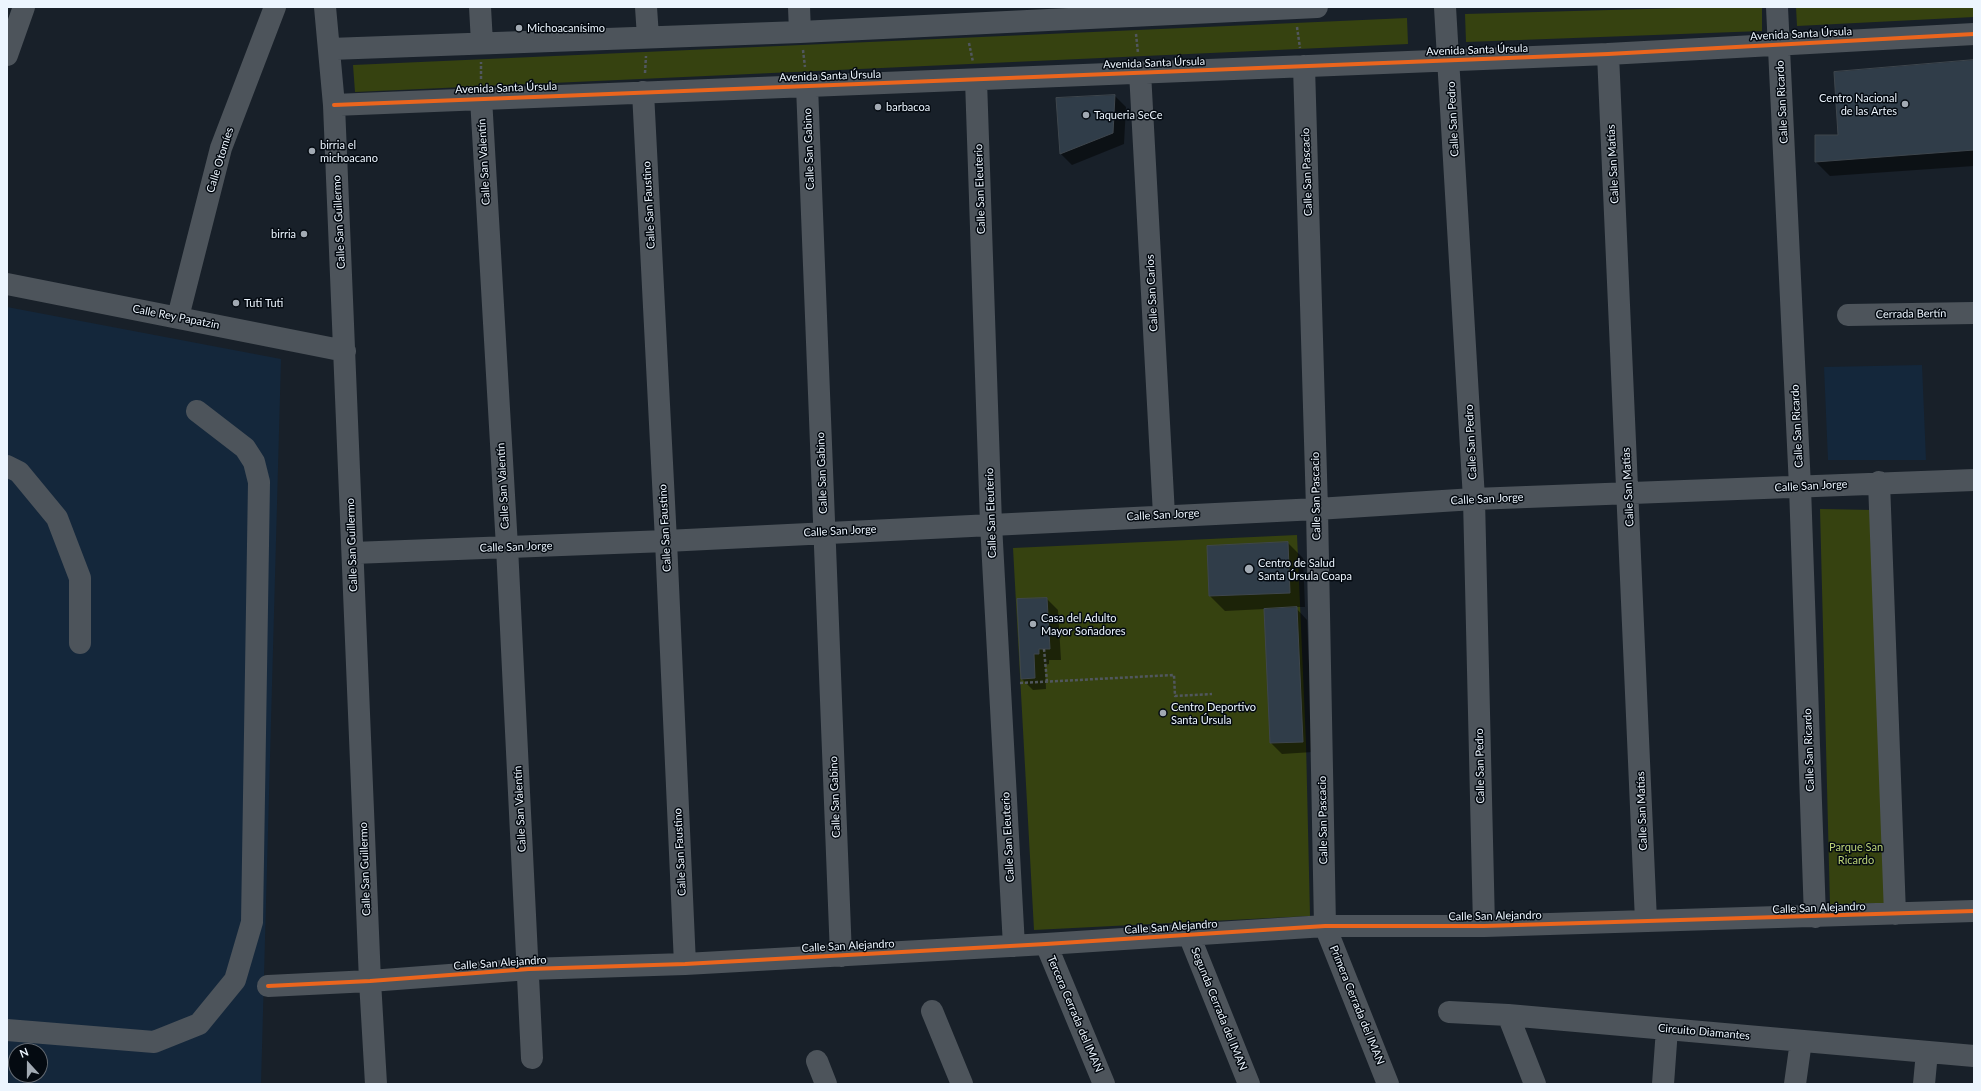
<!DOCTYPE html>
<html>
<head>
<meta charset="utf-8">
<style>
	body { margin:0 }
	#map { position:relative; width:1981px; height:1091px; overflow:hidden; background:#182029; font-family:Lato,sans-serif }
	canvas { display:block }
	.frame { position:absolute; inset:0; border:8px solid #ecf5fe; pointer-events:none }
	.north { position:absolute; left:8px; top:1043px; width:40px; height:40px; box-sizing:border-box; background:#040a11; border:1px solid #616870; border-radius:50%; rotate:339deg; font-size:11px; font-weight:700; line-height:16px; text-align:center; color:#ecf5fe }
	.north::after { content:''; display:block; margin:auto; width:14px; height:18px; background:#a2aab3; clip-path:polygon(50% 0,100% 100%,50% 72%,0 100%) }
</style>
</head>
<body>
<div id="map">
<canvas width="1981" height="1091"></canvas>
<div class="frame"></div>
<div class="north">N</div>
</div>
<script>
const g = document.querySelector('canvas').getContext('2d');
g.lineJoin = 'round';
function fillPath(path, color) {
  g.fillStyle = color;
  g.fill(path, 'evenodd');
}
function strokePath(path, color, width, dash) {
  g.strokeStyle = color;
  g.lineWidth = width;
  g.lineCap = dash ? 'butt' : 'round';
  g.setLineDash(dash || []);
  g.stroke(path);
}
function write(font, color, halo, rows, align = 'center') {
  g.font = font + ' Lato,sans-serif';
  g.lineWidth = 3;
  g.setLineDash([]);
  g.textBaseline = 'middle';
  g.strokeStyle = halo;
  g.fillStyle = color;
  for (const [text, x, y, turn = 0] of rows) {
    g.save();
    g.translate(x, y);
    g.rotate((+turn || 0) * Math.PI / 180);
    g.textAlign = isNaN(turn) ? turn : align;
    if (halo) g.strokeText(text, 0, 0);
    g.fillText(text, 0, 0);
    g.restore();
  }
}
fillPath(new Path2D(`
	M7 307 281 359 261 1084H7ZM16 1051H40V1075H16Z
	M1922 365 1926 460H1828L1824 367Z`), '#14273b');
fillPath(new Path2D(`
	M1718 7H1762V31L1466 42 1465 14Z
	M1796 7H1974V17L1797 26Z
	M1407 18 1408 44 355 92 353 65Z
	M1820 509 1874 510 1885 903 1830 905Z
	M1297 535 1306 743 1310 916 1034 930 1013 548Z`), '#364210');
fillPath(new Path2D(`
	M1974 61V166L1830 176 1816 162 1839 137Z
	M1115 96 1126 107 1124 144 1072 165 1061 154Z
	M1288 543 1303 558 1305 607H1295L1307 620 1313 752 1282 754 1271 743 1265 609 1225 611 1210 596Z
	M1047 599 1058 610 1061 660H1049V664L1045 665 1046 689 1033 690 1022 679 1018 600Z`), '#0007');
const building = new Path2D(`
	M1974 60V150L1815 162V135H1838L1834 72Z
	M1115 95 1113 133 1060 154 1056 98Z
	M1288 542 1290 593 1209 596 1207 546Z
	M1047 598 1050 649H1039V654H1034L1035 678 1021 679 1017 599Z
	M1297 607 1303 742 1270 743 1264 609Z`);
fillPath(building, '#303d49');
strokePath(building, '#3e464d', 1);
strokePath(new Path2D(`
	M1297 27 1300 48
	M1136 34 1138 53
	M969 43 973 62
	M803 50 805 67
	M645 73 646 56
	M481 79V62
	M1044 649 1047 682
	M1020 683 1174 675 1175 696 1212 694`), '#51575e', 2.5, [3, 2]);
strokePath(new Path2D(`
	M325 7 334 105 370 981 376 1084
	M480 7 482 43
	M646 7 648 37
	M799 7 800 32
	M1445 7 1474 499 1484 926
	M1777 7 1800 487 1815 917
	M330 49 800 32 1317 7
	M1608 54 1646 921
	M7 55 24 7
	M1304 66 1317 509 1325 926 1388 1084
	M1140 72 1164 515
	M976 80 991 524 1014 946
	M807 86 841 956
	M643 92 666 541 685 964
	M481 98 507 547 532 1058
	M334 105 1608 54 1974 34
	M7 284 345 351
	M1848 315 1974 313
	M178 317 221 148 275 7
	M7 466 19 472 57 518 80 578V643
	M1879 482 1895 914
	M353 553 666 541 1317 509 1474 499 1974 480
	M1189 935 1249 1084
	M1046 944 1104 1084
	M268 986 370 981 529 969 685 964 1046 944 1325 926H1484L1974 911
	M932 1011 962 1084
	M1449 1012 1508 1015 1974 1056
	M1508 1015 1535 1084
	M7 1030 154 1042 199 1024 235 980 252 922 259 482 254 462 245 448 197 411
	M817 1061 826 1084
	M1663 1084 1667 1029
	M1795 1084 1801 1041
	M1924 1084 1927 1052`), '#4d545b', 22);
strokePath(new Path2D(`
	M334 105 1608 54 1974 34
	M268 986 370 981 529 969 685 964 1046 944 1325 926H1484L1974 911`), '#eb651d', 4);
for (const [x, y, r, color] of [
	[519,28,4,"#a2aab3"],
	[1905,104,4,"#a2aab3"],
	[878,107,4,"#a2aab3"],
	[1086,115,4,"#a2aab3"],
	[312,151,4,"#a2aab3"],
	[304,234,4,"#a2aab3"],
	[236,303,4,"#a2aab3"],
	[1249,569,5,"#a2aab3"],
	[1033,624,4,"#a2aab3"],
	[1163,713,4,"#a2aab3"]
]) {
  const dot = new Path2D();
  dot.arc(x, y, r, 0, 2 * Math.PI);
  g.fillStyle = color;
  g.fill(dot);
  strokePath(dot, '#040a11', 1.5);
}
write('11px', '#ecf5fe', '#040a11', [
	["Michoacanísimo",527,28],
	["Centro Nacional",1897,98,"right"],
	["de las Artes",1897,111,"right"],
	["barbacoa",886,107],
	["Taqueria SeCe",1094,115],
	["birria el",320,145],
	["michoacano",320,158],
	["birria",296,234,"right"],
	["Tuti Tuti",244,303],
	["Centro de Salud",1258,563],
	["Santa Úrsula Coapa",1258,576],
	["Casa del Adulto",1041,618],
	["Mayor Soñadores",1041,631],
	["Centro Deportivo",1171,707],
	["Santa Úrsula",1171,720]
], 'left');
write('11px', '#ecf5fe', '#040a11', [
	["Avenida Santa Úrsula",1801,34,-3],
	["Avenida Santa Úrsula",1477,50,-2],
	["Avenida Santa Úrsula",1154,63,-2],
	["Avenida Santa Úrsula",830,76,-2],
	["Avenida Santa Úrsula",506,88,-2],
	["Calle San Ricardo",1782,102,-93],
	["Calle San Pedro",1453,119,-93],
	["Calle San Gabino",809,149,-92],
	["Calle Otomíes",220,160,-73],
	["Calle San Valentín",484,162,-93],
	["Calle San Matías",1613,164,-93],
	["Calle San Pascacio",1307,172,-92],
	["Calle San Eleuterio",980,189,-92],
	["Calle San Faustino",649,205,-93],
	["Calle San Guillermo",339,222,-93],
	["Calle San Carlos",1152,293,-93],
	["Cerrada Bertín",1911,314,-1],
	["Calle Rey Papatzin",176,317,11],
	["Calle San Ricardo",1797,426,-93],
	["Calle San Pedro",1471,442,-93],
	["Calle San Gabino",822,473,-92],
	["Calle San Valentín",503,486,-93],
	["Calle San Jorge",1811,486,-3],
	["Calle San Matías",1628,487,-93],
	["Calle San Pascacio",1316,496,-91],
	["Calle San Jorge",1487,499,-3],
	["Calle San Eleuterio",991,513,-92],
	["Calle San Jorge",1163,515,-3],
	["Calle San Faustino",665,528,-93],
	["Calle San Jorge",840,531,-3],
	["Calle San Guillermo",352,545,-92],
	["Calle San Jorge",516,547,-2],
	["Calle San Ricardo",1809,750,-92],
	["Calle San Pedro",1480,766,-91],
	["Calle San Gabino",835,797,-92],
	["Calle San Valentín",520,809,-93],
	["Calle San Matías",1642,811,-92],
	["Calle San Pascacio",1323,820,-91],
	["Calle San Eleuterio",1008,837,-93],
	["Calle San Faustino",680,852,-93],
	["Calle San Guillermo",365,869,-92],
	["Calle San Alejandro",1819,908,-2],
	["Calle San Alejandro",1495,916,-1],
	["Calle San Alejandro",1171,927,-4],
	["Calle San Alejandro",848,946,-3],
	["Calle San Alejandro",500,963,-4],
	["Primera Cerrada del IMAN",1357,1005,68],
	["Segunda Cerrada del IMAN",1219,1009,68],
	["Tercera Cerrada del IMAN",1075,1014,67],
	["Circuito Diamantes",1704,1032,5]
]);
write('11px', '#bcd377', '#040a11', [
	["Parque San",1856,847],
	["Ricardo",1856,860]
]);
</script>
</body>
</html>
